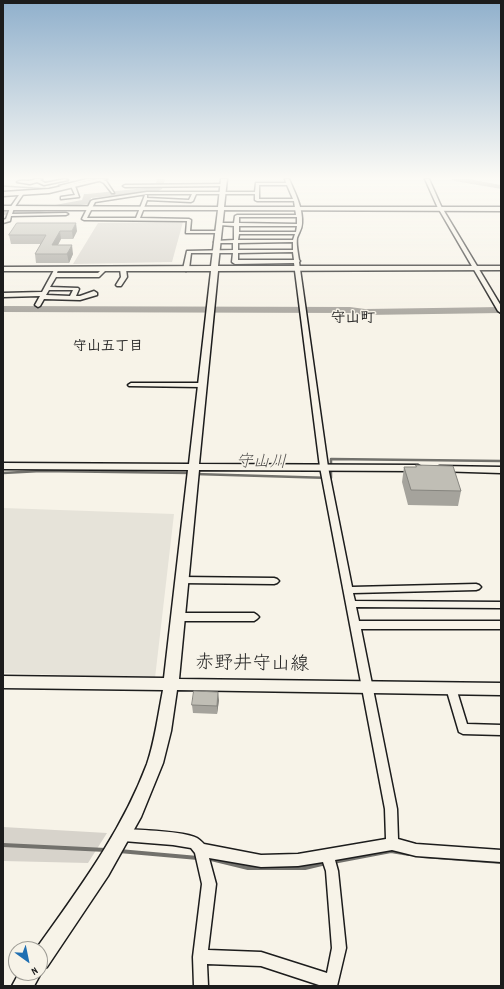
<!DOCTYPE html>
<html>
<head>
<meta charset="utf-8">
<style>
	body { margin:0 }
	#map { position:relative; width:504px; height:989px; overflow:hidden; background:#f7f3e8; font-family:Dekko,sans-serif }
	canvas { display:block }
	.frame { position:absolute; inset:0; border:4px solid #1c1c1c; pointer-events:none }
	.north { position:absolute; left:8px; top:941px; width:40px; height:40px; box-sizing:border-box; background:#f7f3e8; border:1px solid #9f9d96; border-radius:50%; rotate:147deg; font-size:11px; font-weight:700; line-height:16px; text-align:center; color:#1c1c1c }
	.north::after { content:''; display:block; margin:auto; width:14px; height:18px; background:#1f6fb2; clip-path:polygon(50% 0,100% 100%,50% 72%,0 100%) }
</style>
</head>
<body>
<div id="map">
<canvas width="504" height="989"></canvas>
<div class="frame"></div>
<div class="north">N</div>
</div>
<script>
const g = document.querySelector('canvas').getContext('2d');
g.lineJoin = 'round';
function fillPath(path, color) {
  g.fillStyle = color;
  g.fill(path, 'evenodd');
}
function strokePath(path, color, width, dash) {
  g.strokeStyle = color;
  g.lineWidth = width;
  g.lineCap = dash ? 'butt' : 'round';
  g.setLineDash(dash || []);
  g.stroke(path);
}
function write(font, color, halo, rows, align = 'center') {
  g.font = font + ' Dekko,"Klee One",sans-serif';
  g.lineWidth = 3;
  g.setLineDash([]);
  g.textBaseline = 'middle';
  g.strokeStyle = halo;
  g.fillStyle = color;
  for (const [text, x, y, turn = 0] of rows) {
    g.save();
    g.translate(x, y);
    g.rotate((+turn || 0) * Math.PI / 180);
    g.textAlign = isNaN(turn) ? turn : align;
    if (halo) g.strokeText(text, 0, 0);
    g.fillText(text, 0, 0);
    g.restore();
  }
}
fillPath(new Path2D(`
	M3 508 174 514 155 678 3 673Z`), '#e6e3d9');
fillPath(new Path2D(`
	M183 222 172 262 73 264 98 223Z
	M3 827 107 833 88 863 3 861Z`), '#d7d3cb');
strokePath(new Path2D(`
	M3 186 50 189`), '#72716c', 1.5);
strokePath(new Path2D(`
	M3 473 41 471 190 473
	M195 474 331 478V459L501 461`), '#72716c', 2.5);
strokePath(new Path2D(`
	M3 845 106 850
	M119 851 198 858
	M422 856 501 862
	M207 858 248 868H305L326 863
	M333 862 391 851 409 854`), '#72716c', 4);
fillPath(new Path2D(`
	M157 179H165L162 189 158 191 91 198 89 204 81 205 28 214 3 215V211L28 210 82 200 84 194H87L155 187Z
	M451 179H468L501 185V189L455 181Z
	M3 306 350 307 365 309 501 307V313L365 315 350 313 3 312Z`), '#aca9a2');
const street = new Path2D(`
	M35 179H42L40 180 45 183 65 179 68 180 44 185 37 182 30 184 17 182C23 179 29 183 35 179Z
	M87 179H94L61 187 59 186Z
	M100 179 106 181 114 193H112L104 183 100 181Z
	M285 179H289C295 193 303 208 302 223 302 229 299 232 297 238 296 244 298 253 299 260L300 261 299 262 328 467 352 587 476 584 479 585 481 587 479 589 476 590 353 593 355 601 501 602V608L356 607 359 621H501V629H361L397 809 398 839 416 844 501 850V862L416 856 392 850 335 860 338 871 346 948 337 986H322L261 966 207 964 208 986H194L193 957 202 884 195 853 191 848 173 845 123 841 119 839 117 835 119 831 123 829C140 830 184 831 197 838 200 840 202 842 204 844L261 855 298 854 386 839 385 809 320 467 294 263 235 264 232 262 233 253H191L189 269 186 271 183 269 187 251 233 250V243H216L214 242 216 241 234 240V226L219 225H217V223H234L235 216 237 215H296L294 201H257L255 200V194H196L193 201 191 202 147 200 140 218 189 219 191 220 190 231H220V232L218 233H186L187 221 84 220 82 219 91 201 93 200 147 192H255L256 183H286ZM259 185H287L293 199H259ZM147 194H192L189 200 147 198V195H145L136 218H87L95 202ZM239 217H297V224L239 223ZM239 226H297L296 232H239ZM239 234H295L293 240H238ZM293 242V250H238V243ZM293 252 294 260H238V253ZM209 858 261 867 298 866 323 862 326 871 332 948 327 973 261 952 208 950 216 884Z
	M425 179H429L441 206 501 306V313L498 311 437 206Z
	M224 184 223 186 125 187 123 186 125 185Z
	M73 185 75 186 79 197 61 199V197L75 195 71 186Z
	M21 192 24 193 14 208 12 214 66 213 68 214 66 215 11 216 10 221 3 223V220L6 219 10 208Z
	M104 267 107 269 99 277H56L50 287 78 288 79 289 76 296H80L94 291 97 293V295L80 300 44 299 40 306 38 307 35 305 40 296 3 297V293L42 292 54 270H58L57 273H98ZM49 290H73L70 296 46 295Z
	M123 267 126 269 127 277 121 286H117L116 285 121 277 120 269Z
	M131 383H201L204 385 201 387 129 386 128 385Z
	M181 577 274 578 277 579 279 581 277 583 274 584 181 583 178 582 176 580 178 578Z
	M177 613H254L257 615 259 617 257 619 254 621H177L174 619 172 617 174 615Z
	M451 684 455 685 456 688 467 724 501 725V735L463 734 459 732 446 688 447 685Z`);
const secondary = new Path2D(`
	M96 179H107L49 193 3 196V192L49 189Z
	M221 179H227L224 207H501V211L224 210 218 266H501V270L218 271 199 464 418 465 423 468 418 471 199 470 179 679 501 683V695L177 690 171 731 163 763 141 817 108 876 47 967 40 970V949H36C78 890 121 833 147 764 155 741 158 715 163 690L3 688V676L164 678 188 470 3 469V463L189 464 211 271H3V267L211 266 218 210H3V206L218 207Z
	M440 466 501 467V473L436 471 435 469 436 467Z
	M40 971 41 973 34 986H12L19 973H40Z`);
strokePath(street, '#1c1c1c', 3);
strokePath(secondary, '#1c1c1c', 3);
fillPath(street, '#f7f3e8');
fillPath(secondary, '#f7f3e8');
fillPath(new Path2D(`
	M17 223 77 231 73 239H61L58 245 73 254 69 263H36L35 254 41 244H11L9 235Z
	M416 465 461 491 458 506 408 505 402 482 404 467H416Z
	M219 700 217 714 193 713 192 705Z`), '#a5a39c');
fillPath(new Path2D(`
	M76 223 77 231 73 239 72 231Z
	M60 231 61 239 53 254 52 245Z
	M72 245 73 254 69 263 67 254Z
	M218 692 219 700 217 714V706Z`), '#86857f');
const building = new Path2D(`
	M17 223H76L72 231H60L52 245H72L67 254H35L46 235H9Z
	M416 465 453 466 461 491 411 490 404 467H416Z
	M194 691 218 692 217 706 192 705Z`);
fillPath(building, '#c0beb5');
strokePath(building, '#86857f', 1);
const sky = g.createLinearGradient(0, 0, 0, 317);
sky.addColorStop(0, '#90b0cc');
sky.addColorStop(0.56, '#fbfaf5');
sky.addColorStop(1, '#fbfaf500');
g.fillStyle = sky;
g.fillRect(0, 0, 504, 317);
write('bold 14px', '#1c1c1c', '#f7f3e8', [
	["守山五丁目",108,348]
]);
write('bold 15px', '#1c1c1c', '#f7f3e8', [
	["守山町",353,320]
]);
write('italic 17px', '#565452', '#f7f3e8', [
	["守山川",261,464,1]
]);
write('19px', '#1c1c1c', '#f7f3e8', [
	["赤野井守山線",252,666,1]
]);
</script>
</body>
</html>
